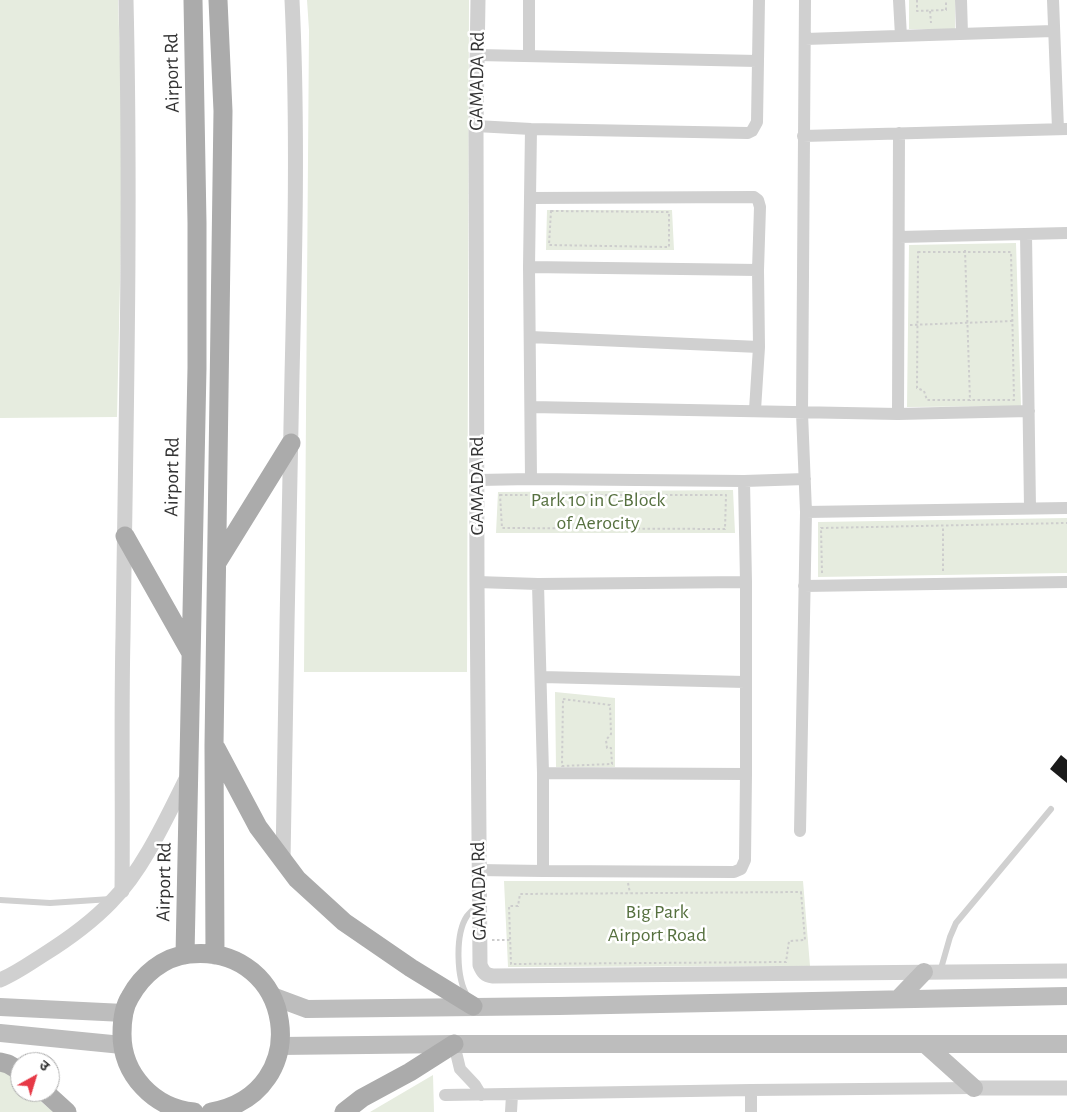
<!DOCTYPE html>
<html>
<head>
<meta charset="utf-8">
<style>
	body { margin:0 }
	#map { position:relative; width:1067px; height:1112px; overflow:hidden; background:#fff; font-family:"Alegreya Sans","Noto Sans Devanagari",sans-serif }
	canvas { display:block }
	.north { position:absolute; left:10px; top:1052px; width:50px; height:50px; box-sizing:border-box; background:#fff; border:1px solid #adadad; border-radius:50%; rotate:39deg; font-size:14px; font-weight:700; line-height:20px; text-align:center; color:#333 }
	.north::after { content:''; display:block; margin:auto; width:18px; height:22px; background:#e63946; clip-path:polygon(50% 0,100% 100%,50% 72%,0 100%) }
</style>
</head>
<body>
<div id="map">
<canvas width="1067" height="1112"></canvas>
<div class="north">उ</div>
</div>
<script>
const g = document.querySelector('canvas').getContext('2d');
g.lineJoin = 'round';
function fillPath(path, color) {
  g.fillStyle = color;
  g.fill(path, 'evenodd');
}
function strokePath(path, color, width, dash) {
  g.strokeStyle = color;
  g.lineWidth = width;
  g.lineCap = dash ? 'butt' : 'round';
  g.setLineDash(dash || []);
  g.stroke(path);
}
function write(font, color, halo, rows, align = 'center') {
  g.font = font + ' "Alegreya Sans",sans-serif';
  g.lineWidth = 5;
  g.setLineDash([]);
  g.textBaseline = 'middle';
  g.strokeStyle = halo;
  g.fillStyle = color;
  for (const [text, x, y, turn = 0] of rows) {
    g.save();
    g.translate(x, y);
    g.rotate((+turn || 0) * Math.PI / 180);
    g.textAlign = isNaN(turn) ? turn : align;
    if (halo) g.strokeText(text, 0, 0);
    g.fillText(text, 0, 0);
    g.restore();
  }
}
fillPath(new Path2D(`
	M0 0H118L123 146 117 417 0 418Z
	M307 0H469L467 672H304L309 30Z
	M909 0H955V29H909Z
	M547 210H672L674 250H546Z
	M1016 243 1021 406 907 407 909 245Z
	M733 490 735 533H496L498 492Z
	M1067 518V573L818 577V522Z
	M555 692 615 698V767H556Z
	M504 881H803L810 966 508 967Z
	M0 1071H7L20 1083V1092H30L53 1112H0Z
	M433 1075 434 1112H370Z`), '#e6ecdf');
fillPath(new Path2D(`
	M1061 755 1067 760V783L1050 769Z`), '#1a1a1a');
strokePath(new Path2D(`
	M917 0V11L946 10V0
	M930 11 931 23
	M551 211 669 212V247L549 245Z
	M965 250 970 401
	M918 252H1011L1014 400H927L924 391 917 388Z
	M910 325 1013 321
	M500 495H726L725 529 502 528Z
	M943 571V526
	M822 573 821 528 1067 523
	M563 699 610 705 611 734 606 740 607 748H611L612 764 562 766Z
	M628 883 630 893
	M801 892 805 940 789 941 786 962 511 964 509 906H518L520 894Z
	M492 940H510`), '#cdcdcd', 2, [2.5, 2.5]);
strokePath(new Path2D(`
	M0 900 50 903 111 899
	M940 972 950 937 956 923 1051 809
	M468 997C456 979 455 934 467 916 470 912 475 908 478 904`), '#d0d0d0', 6);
strokePath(new Path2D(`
	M899 0 901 36
	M961 0 962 34
	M1053 0 1058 129
	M805 39 1053 31
	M478 55 757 61
	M529 56V0
	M476 126 531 129 748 133 752 131 757 122 759 0
	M803 136 1067 129
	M1026 234 1030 508
	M899 237 1067 233
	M529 267 758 270 760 207 758 200 754 197 531 198
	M530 337 759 347
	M531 407 898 414 1029 411
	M755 410 759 347 758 270
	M898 414 899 133
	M531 479 744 481 805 479
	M478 480 531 479 529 267 531 129
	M744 481 746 582
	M806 512 1067 508
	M477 582 538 584 746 582V774L543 773V871L478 870
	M538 584 543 773
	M804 586 1067 582
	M542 677 745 682
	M800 831 806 512 802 413 805 0
	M543 871 734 872 741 869 745 860 746 774
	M454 1044 460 1069 475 1085 481 1095
	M445 1095 751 1090 974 1088
	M511 1112 512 1095
	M751 1112V1090`), '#d0d0d0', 12);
strokePath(new Path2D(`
	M478 0 476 126 477 582 480 965C483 972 485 975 493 976L1067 971
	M283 861C285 699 289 538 292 376 295 251 298 125 292 0
	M122 891C123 806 121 721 123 636 126 424 131 212 126 0
	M0 980C15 974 29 964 43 955 67 940 92 922 112 901 143 870 167 817 187 777
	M974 1088H1067`), '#d0d0d0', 15);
strokePath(new Path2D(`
	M272 996 307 1009 559 1006 1067 996
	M898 999 924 972
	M0 1007 124 1013
	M0 1033 122 1045
	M925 1044 974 1088
	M280 1046 454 1044H1067`), '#bdbdbd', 18);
strokePath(new Path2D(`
	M125 536 191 653
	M218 561 291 443
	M216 748 258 827 297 879 344 922 411 968 473 1006
	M185 955 197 368V223L193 0
	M215 955 214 745 223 111 218 0
	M0 1062 8 1064 20 1071
	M45 1092 67 1112
	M194 1112C154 1108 122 1075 122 1034 122 1022 123 1008 130 997 142 975 163 957 189 954 295 943 317 1093 211 1112
	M344 1112 362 1098 410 1072 454 1044`), '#ababab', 19);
write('20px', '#333', '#fff', [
	["Airport Rd",172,73,-91],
	["GAMADA Rd",477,81,-89],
	["Airport Rd",172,477,-89],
	["GAMADA Rd",477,486,-90],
	["Airport Rd",164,882,-89],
	["GAMADA Rd",479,891,-91]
]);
write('20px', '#56703f', '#fff', [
	["Park 10 in C-Block",598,500],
	["of Aerocity",598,523],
	["Big Park",657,912],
	["Airport Road",657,935]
]);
</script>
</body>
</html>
